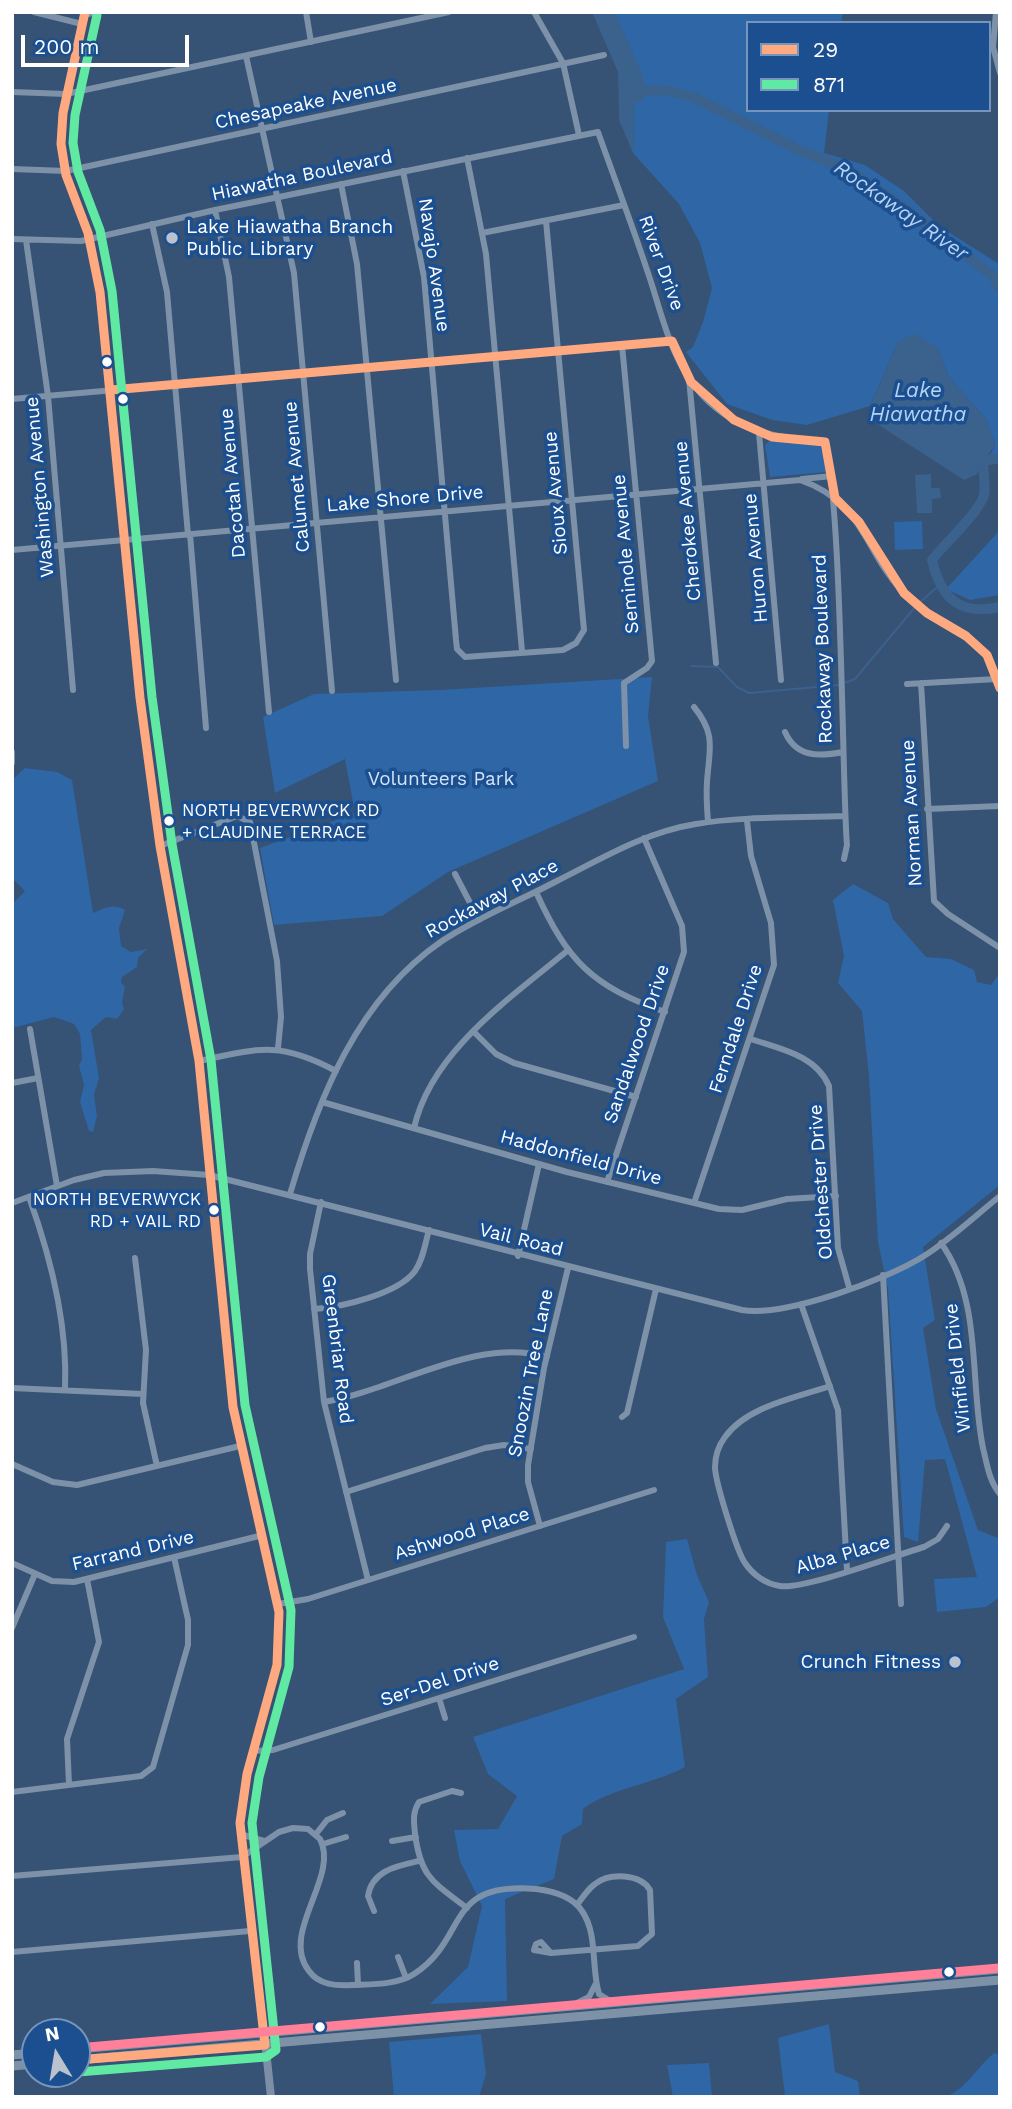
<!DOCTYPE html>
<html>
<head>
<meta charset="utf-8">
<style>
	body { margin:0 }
	#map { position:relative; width:1012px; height:2109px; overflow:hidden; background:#365274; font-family:"Work Sans",sans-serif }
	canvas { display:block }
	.frame { position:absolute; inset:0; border:14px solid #fff; pointer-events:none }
	.legend { position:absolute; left:746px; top:21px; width:245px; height:91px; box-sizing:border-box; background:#1b4f8f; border:2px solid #7695bc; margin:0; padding:9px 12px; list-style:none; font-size:21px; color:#fff }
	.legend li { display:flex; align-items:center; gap:14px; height:35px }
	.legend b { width:35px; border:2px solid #7695bc }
	.north { position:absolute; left:21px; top:2018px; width:70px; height:70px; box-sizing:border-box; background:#1b4f8f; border:2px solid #7695bc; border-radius:50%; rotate:349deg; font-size:19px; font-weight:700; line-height:28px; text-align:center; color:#fff }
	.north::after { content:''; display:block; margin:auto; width:24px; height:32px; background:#b9c2ce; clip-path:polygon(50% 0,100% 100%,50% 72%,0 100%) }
	.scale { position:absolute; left:21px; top:35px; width:168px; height:32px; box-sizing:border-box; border:4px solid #fff; border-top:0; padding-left:9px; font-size:21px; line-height:24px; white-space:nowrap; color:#fff; -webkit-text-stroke:5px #1b4f8f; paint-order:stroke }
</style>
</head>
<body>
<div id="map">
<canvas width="1012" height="2109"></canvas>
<div class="frame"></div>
<ul class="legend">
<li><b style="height:9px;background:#ffa980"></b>29</li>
<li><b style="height:9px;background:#60e9a3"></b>871</li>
</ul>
<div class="north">N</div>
<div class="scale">200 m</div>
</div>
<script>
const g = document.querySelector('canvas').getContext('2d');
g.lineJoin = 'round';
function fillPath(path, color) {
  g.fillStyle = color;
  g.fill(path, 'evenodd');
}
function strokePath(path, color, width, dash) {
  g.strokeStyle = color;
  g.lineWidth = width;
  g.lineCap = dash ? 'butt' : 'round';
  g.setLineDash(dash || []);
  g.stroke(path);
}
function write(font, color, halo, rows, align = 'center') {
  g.font = font + ' "Work Sans",sans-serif';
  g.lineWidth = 7;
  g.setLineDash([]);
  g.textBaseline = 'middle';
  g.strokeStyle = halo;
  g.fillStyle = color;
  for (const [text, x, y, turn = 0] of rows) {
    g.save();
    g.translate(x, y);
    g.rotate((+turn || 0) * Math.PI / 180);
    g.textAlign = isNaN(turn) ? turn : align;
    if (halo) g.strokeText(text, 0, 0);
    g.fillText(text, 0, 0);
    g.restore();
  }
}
fillPath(new Path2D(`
	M615 12H843L841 23H748V110H829L824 153 865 165 904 191 939 226 999 264 1000 465 989 457 995 444 986 419 948 376 938 348 898 342 870 406 807 425 772 420 727 404 686 352 693 347 703 322 712 288 700 243 679 204 633 153 634 102Z
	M769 441 820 445 827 472 770 477 765 445Z
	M922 521 923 549 895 550 894 522Z
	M1000 530V595L970 600 946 589Z
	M652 677 648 716 658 781 448 872 382 916 274 925 260 848 355 813 345 759 275 793 263 717 314 694 440 690Z
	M25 768 57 772 72 780 93 913C105 908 112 903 125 910L119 928 121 946 131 952 147 949 138 958 137 967 122 977 121 983 125 987 122 1003 124 1009 117 1019 106 1017 91 1030 99 1078 94 1095 97 1116 93 1132 89 1131 80 1102 84 1085 79 1066 82 1059 80 1034 74 1024 54 1017 12 1028V904L25 891 12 878V780Z
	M853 884 888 903 893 919 926 957 951 959 974 970 977 982 991 985 1000 973V1185L923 1247 935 1320 923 1328 936 1409 978 1530 1000 1539V1597L986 1607 937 1612 934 1579 977 1577 945 1459 925 1460 918 1542 904 1537 888 1289 878 1242 869 1076 862 1011 838 983 844 956 833 900Z
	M687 1539 697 1575 709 1602 704 1619 708 1677 676 1699 685 1767C652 1785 613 1787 583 1809L582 1824 562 1836 554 1879 505 1899 507 2001 430 2004 468 1967 482 1906 460 1861 454 1830 498 1829 517 1796 488 1774 473 1737 684 1669 663 1617 666 1542Z
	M829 2024 835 2072 858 2081 860 2097H785L778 2038Z
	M481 2034 486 2074 479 2097H394L389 2042Z
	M994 2053 1000 2055V2097H944C964 2092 977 2067 994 2053Z
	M709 2063 712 2097H673L667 2065Z`), '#2f66a5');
fillPath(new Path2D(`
	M592 12H615L644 79V100L634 103 633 153 619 120 618 72Z
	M915 334 938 348 948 376 986 419 995 444 976 475 964 480 874 422 870 406 898 342Z
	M931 474V488H940L941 498 932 499V513H917L915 475Z`), '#3b618d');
strokePath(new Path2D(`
	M920 602 940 585
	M691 666 718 667 737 687 749 693 839 685
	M844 683 855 679 916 606`), '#3b618d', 2);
strokePath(new Path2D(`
	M637 80 641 91 665 90 693 97 801 151 847 169 904 207 993 276 1000 289
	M1000 458 983 461C983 471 986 485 984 495 979 513 945 543 932 560 941 598 959 616 1000 607`), '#3b618d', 10);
strokePath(new Path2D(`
	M34 12 82 24
	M85 12 63 113 61 144 66 175 88 233 100 292 140 698 160 846 199 1061 233 1407 279 1612 277 1665 247 1774 240 1823 264 2032
	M306 12 311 42
	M534 12 563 63 579 135
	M996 12 993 47 1000 73
	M84 15 96 12
	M246 56 294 273 332 691
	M12 92 66 94 449 12
	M467 158 486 254 522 651
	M12 169 66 171 604 55
	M403 171 424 277 456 640 457 649 465 657 563 650 576 643 584 630 546 221
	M341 184 357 264 396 680
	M215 210 229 277 269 712
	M152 224 167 292 188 535
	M482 233 624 205
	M12 239 81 241 215 210 598 132C614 177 631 222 646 267 659 303 668 350 691 381 721 425 771 440 821 440 842 455 842 794 847 845L844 859
	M26 240 48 396 73 690
	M622 345 652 661 647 668 624 683 626 746
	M689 379 716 663
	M12 399 672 341
	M759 433 781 680
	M802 479 832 476
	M190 534 206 728
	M12 550 800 480C864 502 863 549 902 591 939 630 988 627 1000 689
	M921 683 934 901 948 914 1000 948
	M907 684 997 679
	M694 707C717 735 709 750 707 782 706 795 707 809 708 822
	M785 732C796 757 818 757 843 752
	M12 752V763
	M927 809 1000 806
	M160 846 237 816 250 822 277 961 281 1017 278 1048
	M455 874 479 920
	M536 892C568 962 592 986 665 1012
	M30 1029 57 1186
	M474 1032 496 1054 514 1063 636 1097
	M751 1039C780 1049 816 1055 829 1086L838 1248 849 1287
	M199 1061C259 1048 280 1041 336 1071
	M12 1083 38 1078
	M322 1102 567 1172 719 1209 742 1210 787 1199 836 1196
	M414 1128C431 1052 509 999 567 951
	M607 1182 684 952 682 926 644 838
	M290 1194C318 1099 357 999 442 941 478 917 517 902 555 882 601 859 645 832 696 824 744 816 796 818 845 816
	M29 1197C51 1258 68 1324 65 1389
	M321 1202 310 1254V1269L324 1402 368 1580
	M12 1203 74 1180 104 1173 153 1171 209 1175 742 1310C785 1317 886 1280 924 1256 951 1239 975 1216 1000 1196
	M694 1203 774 965 771 923 751 856 747 821
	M941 1243C983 1302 969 1380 983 1448 987 1464 989 1481 1000 1494
	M518 1256 539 1164
	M135 1258 146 1350 143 1403 157 1466
	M883 1275 901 1604
	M801 1304 838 1410 847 1570
	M314 1309C342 1307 398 1294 415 1271 423 1260 425 1244 429 1230
	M830 1386C796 1398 747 1406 725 1437 719 1445 715 1456 715 1467 715 1481 737 1552 745 1563 753 1575 766 1584 780 1586 804 1590 896 1555 924 1547L938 1539 947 1526
	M12 1388 143 1394
	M324 1402C396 1390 475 1336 547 1357
	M622 1417 627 1413 656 1289
	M12 1464 53 1482 77 1485 240 1446
	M346 1492 485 1448 504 1445 531 1449
	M540 1526 528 1482V1465L544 1368 568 1268
	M12 1563 52 1581 74 1582 263 1535
	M278 1604 308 1599 654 1490
	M12 1628 35 1574
	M439 1698 445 1718
	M253 1751 273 1750 634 1637
	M69 1785 67 1739 99 1642 87 1579
	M12 1792 141 1776 153 1767 188 1645V1620L174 1557
	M461 1793 452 1791 419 1802C412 1813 414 1822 415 1834 421 1878 433 1882 467 1908
	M240 1834 264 1841
	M316 1834 327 1820 343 1813
	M392 1841 416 1837
	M323 1844 346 1837
	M242 1857 279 1832 293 1828 308 1829 320 1839C340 1877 279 1933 309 1971 319 1985 336 1986 352 1985 372 1984 397 1985 414 1974 469 1939 443 1881 536 1889 553 1891 572 1896 582 1911 598 1934 591 1968 599 1994L610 2001
	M12 1876 242 1857
	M374 1911 368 1896C372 1870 397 1866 419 1861
	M541 1942 551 1953 534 1950 536 1944Z
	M12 1952 250 1931
	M551 1953 638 1946 652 1934 650 1890C641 1874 610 1872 595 1884 588 1889 582 1898 577 1905
	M398 1957 406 1978
	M357 1963 358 1985
	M577 2003 589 1997 595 1985`), '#7d92a8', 6);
strokePath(new Path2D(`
	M264 2032 271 2097`), '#7d8ea7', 8);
strokePath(new Path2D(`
	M77 2049 1000 1969
	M12 2055 35 2053
	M77 2060 1000 1980
	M12 2066 35 2064`), '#7e92a7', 9);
strokePath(new Path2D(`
	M111 390 672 341 691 382 734 420 772 437 825 442 835 498 859 522 904 593 927 613 966 636 987 655 1000 688
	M77 2060 265 2045 240 1823 247 1774 277 1665 279 1612 233 1407 199 1061 160 846 140 698 100 292 88 233 66 175 61 144 63 113 85 12`), '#ffa980', 9);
strokePath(new Path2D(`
	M78 2072 266 2057 276 2050 252 1823 259 1777 289 1667 291 1610 245 1405 211 1060 172 844 152 697 112 291 100 230 78 172 73 143 75 115 97 15`), '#60e9a3', 9);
strokePath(new Path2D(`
	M77 2048 999 1968`), '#ff8098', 9);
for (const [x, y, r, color] of [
	[172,238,7,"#b9c2ce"],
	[107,362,6,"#fff"],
	[123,399,6,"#fff"],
	[169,821,6,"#fff"],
	[214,1210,6,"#fff"],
	[955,1662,7,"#b9c2ce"],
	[949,1972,6,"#fff"],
	[320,2027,6,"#fff"]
]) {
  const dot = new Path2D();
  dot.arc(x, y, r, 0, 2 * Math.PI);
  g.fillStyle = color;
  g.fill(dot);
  strokePath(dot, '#1b4f8f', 2.5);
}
write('17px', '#fff', '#1b4f8f', [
	["NORTH BEVERWYCK RD",182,811],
	["+ CLAUDINE TERRACE",182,833],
	["NORTH BEVERWYCK",201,1200,"right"],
	["RD + VAIL RD",201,1222,"right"]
], 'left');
write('19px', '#fff', '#1b4f8f', [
	["Chesapeake Avenue",306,104,-12],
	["Hiawatha Boulevard",302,176,-12],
	["River Drive",661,263,70],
	["Navajo Avenue",434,265,82],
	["Calumet Avenue",297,477,-95],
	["Dacotah Avenue",233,483,-95],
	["Washington Avenue",40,487,-95],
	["Sioux Avenue",556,493,-95],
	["Lake Shore Drive",405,499,-5],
	["Cherokee Avenue",688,521,-95],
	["Seminole Avenue",626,554,-95],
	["Huron Avenue",756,558,-95],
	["Rockaway Boulevard",823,649,-92],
	["Norman Avenue",912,813,-93],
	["Rockaway Place",492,899,-28],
	["Ferndale Drive",736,1029,-72],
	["Sandalwood Drive",637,1044,-71],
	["Haddonfield Drive",581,1158,15],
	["Oldchester Drive",821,1182,-94],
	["Vail Road",521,1240,14],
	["Greenbriar Road",337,1349,83],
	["Winfield Drive",958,1368,-96],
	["Snoozin Tree Lane",531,1373,-79],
	["Ashwood Place",462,1534,-17],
	["Farrand Drive",133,1551,-13],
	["Alba Place",843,1555,-16],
	["Ser-Del Drive",440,1682,-18]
]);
write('19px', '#fff', '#1b4f8f', [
	["Lake Hiawatha Branch",186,227],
	["Public Library",186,249],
	["Crunch Fitness",941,1662,"right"]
], 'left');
write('19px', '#cfe3fa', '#1b4f8f', [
	["Volunteers Park",441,779]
]);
write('italic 21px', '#b5d3f5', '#1b4f8f', [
	["Rockaway River",901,211,35],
	["Lake",918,391],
	["Hiawatha",918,415]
]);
</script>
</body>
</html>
